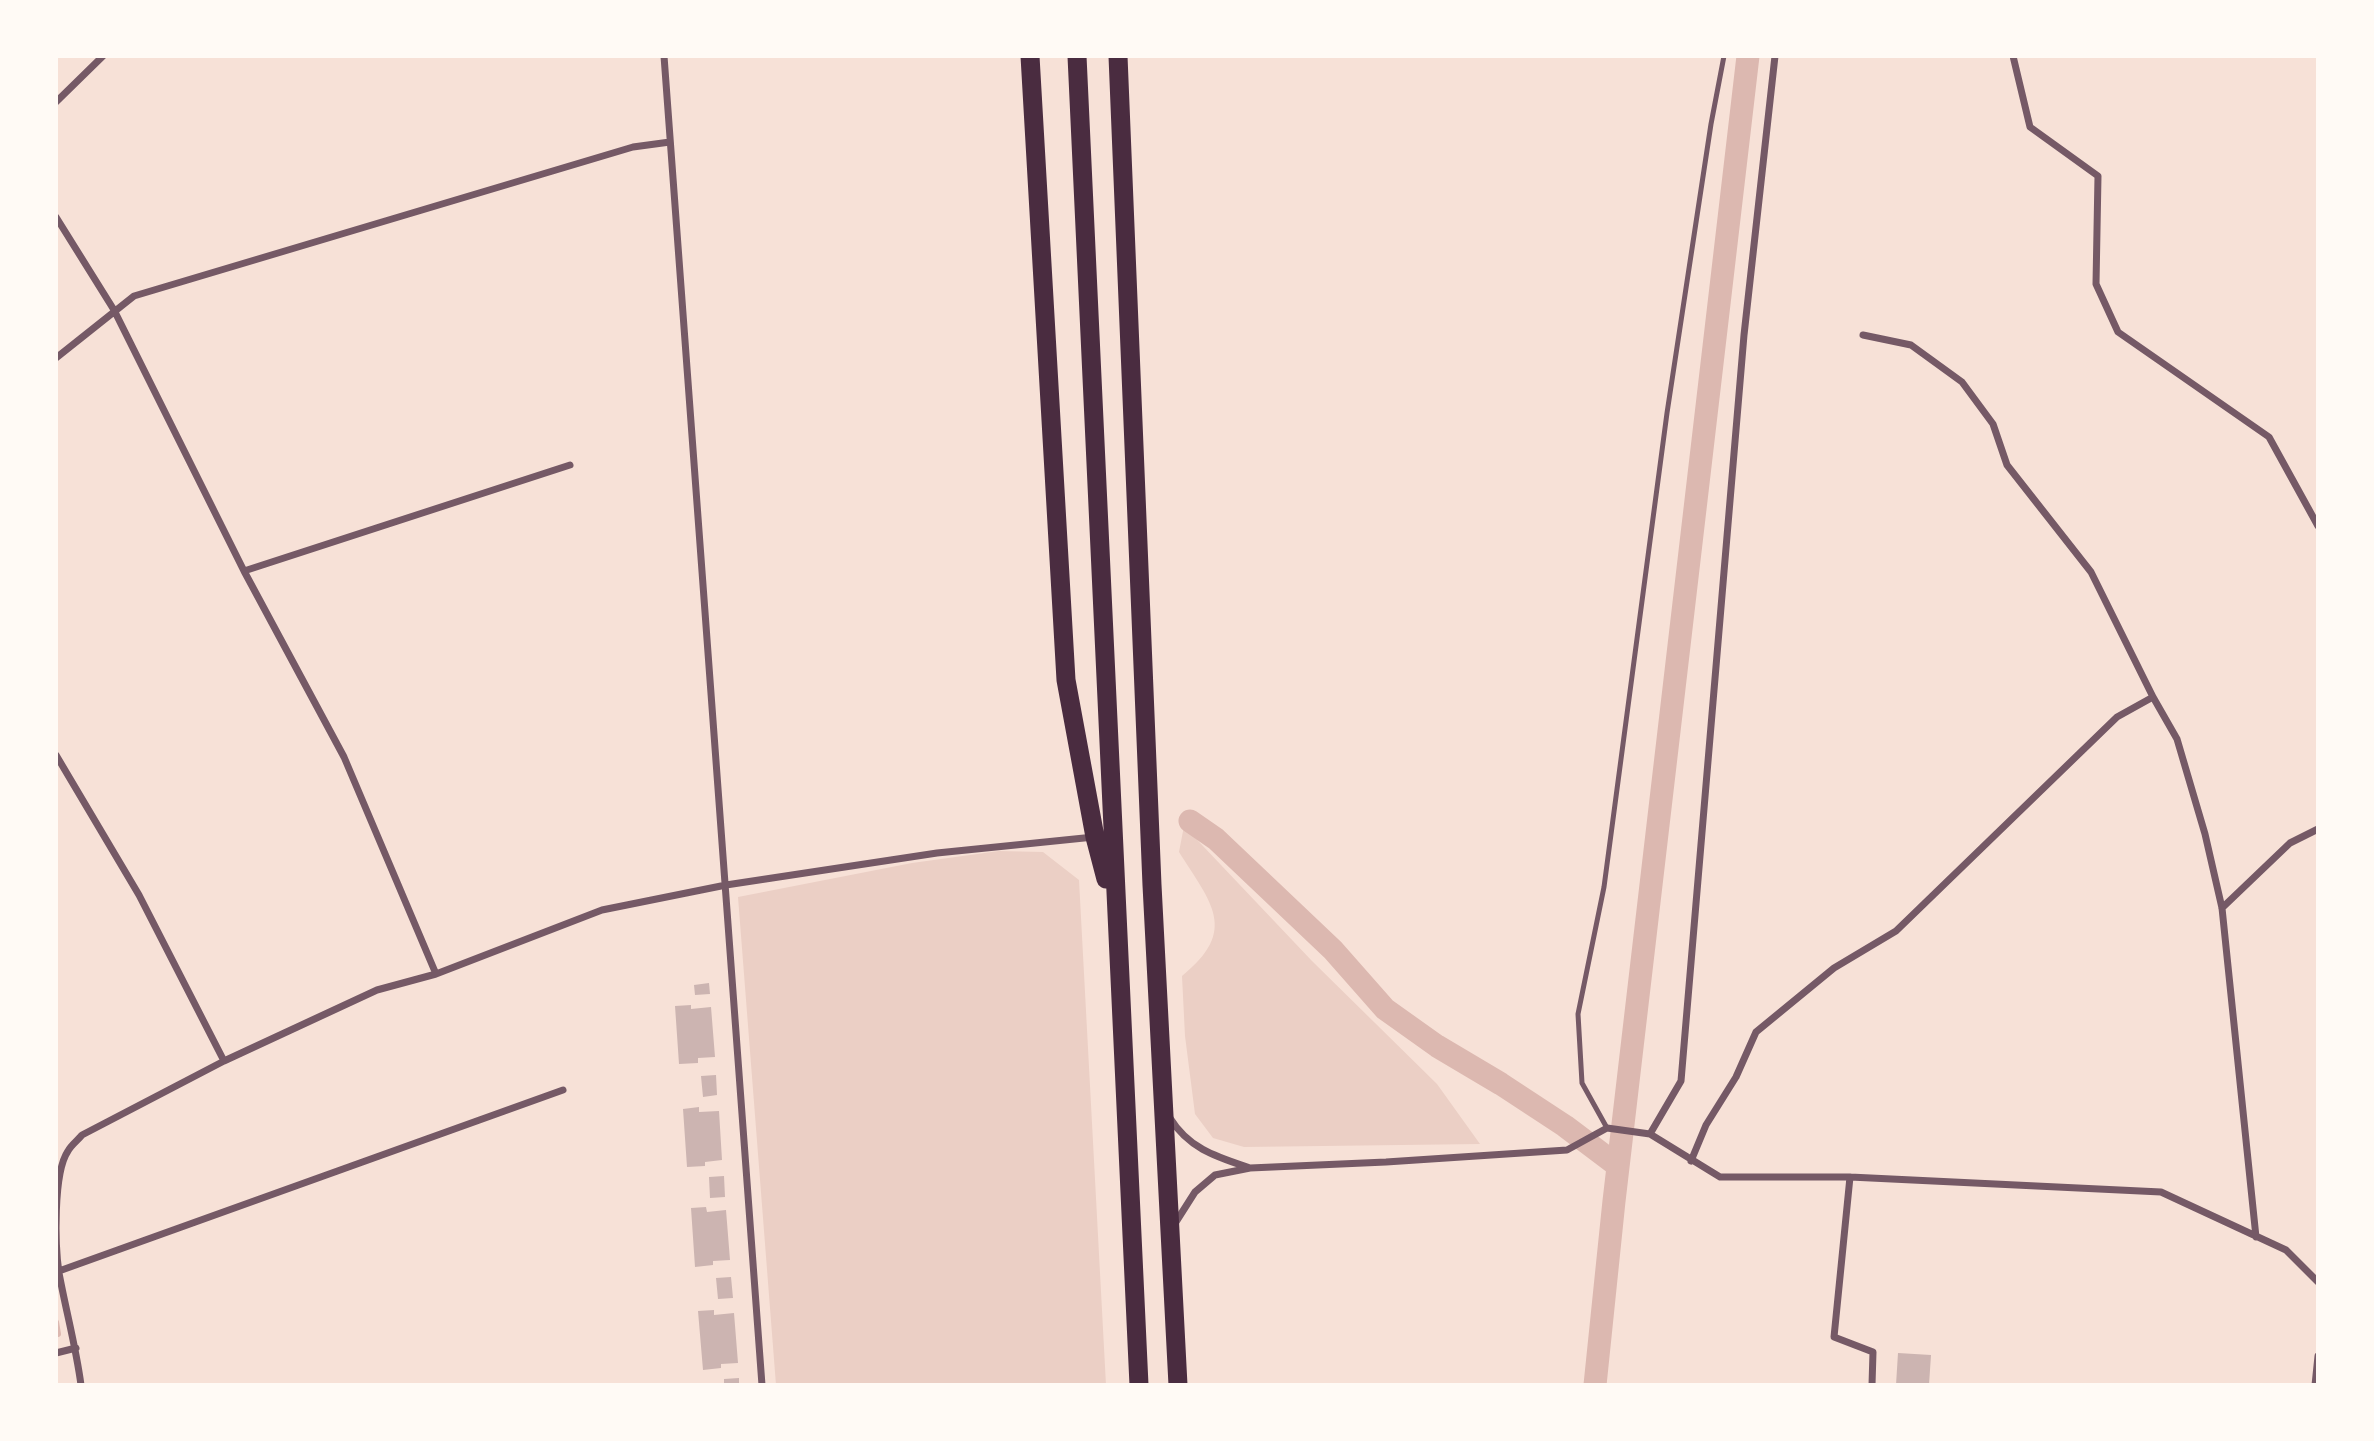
<!DOCTYPE html>
<html>
<head>
<meta charset="utf-8">
<style>
	body { margin:0 }
	#map { position:relative; width:2374px; height:1441px; overflow:hidden; background:#f7e1d7; font-family:"Work Sans",sans-serif }
	canvas { display:block }
	.frame { position:absolute; inset:0; border:58px solid #fffaf5; pointer-events:none }
</style>
</head>
<body>
<div id="map">
<canvas width="2374" height="1441"></canvas>
<div class="frame"></div>
</div>
<script>
const g = document.querySelector('canvas').getContext('2d');
g.lineJoin = 'round';
function fillPath(path, color) {
  g.fillStyle = color;
  g.fill(path, 'evenodd');
}
function strokePath(path, color, width, dash) {
  g.strokeStyle = color;
  g.lineWidth = width;
  g.lineCap = dash ? 'butt' : 'round';
  g.setLineDash(dash || []);
  g.stroke(path);
}
fillPath(new Path2D(`
	M1184 826 1312 961 1437 1084 1480 1144 1244 1147 1213 1138 1195 1114 1185 1036 1182 976C1239 930 1211 903 1179 852Z
	M999 851 1043 852 1079 880 1106 1385H776L738 897 912 863Z`), '#ebcfc5');
strokePath(new Path2D(`
	M56 1322 58 1334`), '#dcb8b0', 6);
strokePath(new Path2D(`
	M1190 821 1216 839 1333 950 1385 1009 1437 1046 1501 1084 1565 1126 1618 1166
	M1595 1385 1614 1201 1748 56`), '#dcb8b0', 23);
fillPath(new Path2D(`
	M709 983 710 994 695 995 694 985Z
	M691 1005V1009L711 1007 715 1057 698 1058V1063L679 1064 675 1006Z
	M716 1075 717 1095 703 1097 701 1076Z
	M699 1107V1112L719 1111 722 1160 705 1162V1166L687 1167 683 1109Z
	M724 1176 725 1197 710 1198 709 1177Z
	M706 1207 707 1212 726 1210 730 1260 713 1261V1265L695 1267 691 1208Z
	M731 1277 733 1298 718 1299 716 1278Z
	M714 1310V1315L734 1313 738 1363 721 1364V1368L703 1370 698 1311Z
	M1898 1353 1931 1355 1929 1385H1896Z
	M739 1378V1385H724V1379Z`), '#ccb4b1');
strokePath(new Path2D(`
	M1607 1128 1582 1083 1578 1014 1604 887 1667 413 1711 124 1724 56`), '#755966', 5);
strokePath(new Path2D(`
	M664 56 762 1385
	M2013 56 2030 127 2098 176 2096 284 2118 332 2269 437 2318 526
	M56 102 103 56
	M56 217 114 310 244 571 344 757 436 974
	M1863 335 1911 345 1962 382 1993 424 2007 465 2091 572 2153 697 2177 739 2205 834 2222 908 2256 1237
	M56 358 134 296 633 147 670 142
	M244 571 570 465
	M56 755 139 895 224 1061
	M2222 908 2290 843 2318 829
	M1170 1118C1189 1149 1217 1157 1250 1168
	M1650 1134 1681 1081 1744 335 1775 56
	M1691 1161 1706 1125 1736 1077 1756 1032 1834 968 1896 931 2117 717 2153 697
	M1850 1177 1834 1337 1873 1352 1872 1385
	M1174 1225 1195 1192 1215 1175 1250 1168 1386 1162 1567 1150 1607 1128 1650 1134 1720 1177H1850L2161 1192 2286 1250 2318 1282
	M59 1271 563 1090
	M56 1353 76 1348
	M81 1385C76 1347 66 1311 59 1273 55 1246 53 1173 68 1151 71 1145 78 1140 82 1135L224 1061 377 990 436 974 602 910 726 885 937 853 1094 837
	M2315 1385 2318 1356`), '#755966', 7);
strokePath(new Path2D(`
	M1030 56 1066 680 1095 837 1106 879
	M1077 56 1139 1385
	M1118 56 1152 885 1178 1385`), '#4a2c40', 19);
</script>
</body>
</html>
